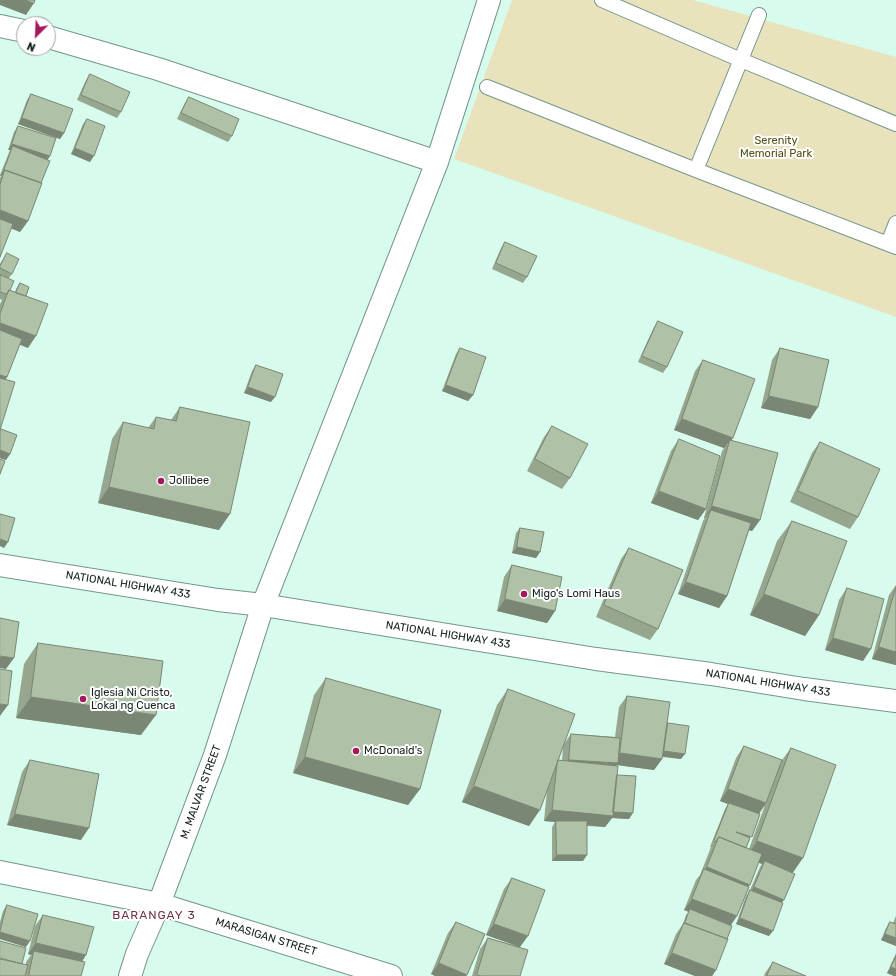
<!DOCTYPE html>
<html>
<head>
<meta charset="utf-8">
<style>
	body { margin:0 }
	#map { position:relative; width:896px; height:976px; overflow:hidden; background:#d7fced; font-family:Rubik,sans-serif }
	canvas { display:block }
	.north { position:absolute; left:16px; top:16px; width:40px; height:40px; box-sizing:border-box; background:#fff; border:1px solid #a1a6a4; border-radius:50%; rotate:204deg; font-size:11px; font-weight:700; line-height:16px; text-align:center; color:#13201b }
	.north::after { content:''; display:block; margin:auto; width:14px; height:18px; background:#a5185d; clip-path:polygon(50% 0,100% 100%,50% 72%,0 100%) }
</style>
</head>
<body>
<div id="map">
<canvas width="896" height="976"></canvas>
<div class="north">N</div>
</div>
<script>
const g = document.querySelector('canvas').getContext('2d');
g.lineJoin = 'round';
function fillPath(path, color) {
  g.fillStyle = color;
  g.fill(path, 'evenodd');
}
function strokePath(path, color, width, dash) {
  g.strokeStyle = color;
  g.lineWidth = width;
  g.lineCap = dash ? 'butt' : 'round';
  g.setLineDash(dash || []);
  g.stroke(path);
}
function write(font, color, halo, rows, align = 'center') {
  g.font = font + ' Rubik,sans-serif';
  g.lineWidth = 4;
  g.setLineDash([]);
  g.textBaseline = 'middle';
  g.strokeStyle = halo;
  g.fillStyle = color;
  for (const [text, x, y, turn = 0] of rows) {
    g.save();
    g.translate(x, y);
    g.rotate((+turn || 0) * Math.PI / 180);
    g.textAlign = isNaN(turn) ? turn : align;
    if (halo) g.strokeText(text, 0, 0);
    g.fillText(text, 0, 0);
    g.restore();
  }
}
fillPath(new Path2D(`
	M512 0H693L896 57V317L454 159Z`), '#e9e3bd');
const service = new Path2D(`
	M602 0 741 60 896 124
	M487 87 696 170 896 247
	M696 170 759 15
	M888 243 896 223`);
const minor = new Path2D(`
	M0 26 24 31
	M48 37 158 69 437 162
	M0 872 159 904 391 976
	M130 976 137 954 159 904 215 755 263 605 437 162 489 0`);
const primary = new Path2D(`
	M0 565 218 600 263 605 596 659 711 674 804 689 896 701`);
strokePath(service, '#759689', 16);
strokePath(minor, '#759689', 24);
strokePath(primary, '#759689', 24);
strokePath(service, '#fff', 14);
strokePath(minor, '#fff', 22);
strokePath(primary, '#fff', 22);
fillPath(new Path2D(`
	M90 74 121 112 117 118 77 100 86 80Z
	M31 94 64 133 60 139 18 124 27 100Z
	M189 97 232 136 228 142 177 119 185 103Z
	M87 119 90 162 71 154 83 124Z
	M18 126 50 156 47 160 41 183 28 221 20 232 11 228 0 257V178L1 176 0 175 10 150H8L14 132Z
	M505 242 527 277 523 283 492 269 501 248Z
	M7 253 12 274 9 278 10 290 15 292 16 289 20 283 26 296 28 348 20 344 7 377 6 379 0 429 10 454 6 460 0 458V304L2 300 0 299V264Z
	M658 321 667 367 663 373 638 362 654 327Z
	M460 348 473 395 468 401 442 391 456 354Z
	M780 348 818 407 810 419 761 408 772 360Z
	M703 360 733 438 731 440 760 520 752 531 749 530 727 596 719 608 678 594 703 521 705 518H704L722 451 724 448 674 430 695 371Z
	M256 365 271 402 244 393 252 371Z
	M180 407 219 530 98 503 112 439 123 422 148 428 156 417 171 420Z
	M552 426 570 478 562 489 527 471 544 437Z
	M679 439 706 509 698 520 651 503 671 451Z
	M820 442 858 517 850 529 790 502 812 453Z
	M792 521 819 615 805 636 750 615 777 541Z
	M520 528 540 552 536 558 512 553 516 533Z
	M629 548 658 629 650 640 596 617 621 559Z
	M512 565 555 611 547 623 497 611 504 577Z
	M896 585V665L872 659 889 595Z
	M847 588 863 661 825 650 839 600Z
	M38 643 141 735 16 718 24 664Z
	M326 678 420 789 408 805 293 773 314 695Z
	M508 689 564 744 571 734 615 737 619 707 627 696 667 726 668 723 681 759 662 757V759L654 770 617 765 616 766 617 775 629 819 612 818 605 827 587 826 583 861H552V827L555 822 544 821 547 790 529 826 462 802 497 705ZM563 747 562 760H558Z
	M744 746 782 760 791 748 793 873 782 902 769 936 736 924 746 896 750 890 760 867 762 864 758 862 731 925 716 970 712 976H695L664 964 676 934 683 924 686 915 689 912 684 910 696 880 700 875 711 847H710L725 809 728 804 720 801 736 758ZM765 805 749 849 746 848 759 814Z
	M30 760 81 840 7 825 22 772Z
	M512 878 520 947V976H472L480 949 488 938 517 946 486 935 504 889Z
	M7 905 26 947 0 939V922L3 911Z
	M43 915 86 955 82 962 81 976H0L22 964 26 965V962L31 955 28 954 35 926Z
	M896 916V946L881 940 886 928 890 922 893 923Z
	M456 922 466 976H435L431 974 448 933Z
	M896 953V976H894L887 973Z
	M773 962 806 976H764L765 973Z`), '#96a68f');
fillPath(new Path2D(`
	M0 0H25L34 3 26 15 0 5Z
	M22 118 64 133 60 139 18 124Z
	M12 144 50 156 46 162 13 146 10 150H8Z
	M75 148 94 156 90 162 71 154Z
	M4 170H5L1 176H0Z
	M0 210 28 221 20 232 0 224Z
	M0 323 36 336 28 348 0 337Z
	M0 375 7 377 0 387Z
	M446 385 473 395 468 401 442 391Z
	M248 387 275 397 271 402 244 393Z
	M769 396 818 407 810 419 761 408Z
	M682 419 733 438 728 445 730 440 724 448 674 430Z
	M0 450 10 454 6 460 0 458Z
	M109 487 230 514 219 530 98 503Z
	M659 491 706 509 698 520 651 503Z
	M712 506 760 520 752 531 708 519 711 510 705 518H704Z
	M0 539 8 542 4 548 0 546Z
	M517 547 540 552 536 558 512 553Z
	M686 582 727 596 719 608 678 594Z
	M764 594 819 615 805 636 750 615Z
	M505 599 555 611 547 623 497 611Z
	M833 638 871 649 863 661 825 650Z
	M879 647 896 652V665L872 659Z
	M0 656 14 658 6 669 0 668Z
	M31 697 156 715 141 735 16 718Z
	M0 704 8 705 0 716Z
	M664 751 685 754 681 759 660 756Z
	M620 753 662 759 654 770 617 765 610 774 561 771 569 760 613 763Z
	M305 757 420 789 408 805 293 773Z
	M474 786 540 810 529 826 462 802Z
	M728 789 766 803 758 815 720 801Z
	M552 810 612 812 633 813 629 819 612 818 605 827 556 822V821L555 822 544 821Z
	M15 814 89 828 81 840 7 825Z
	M757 841 803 858 792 874 765 861 762 864 746 858Z
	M557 855H587L583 861H552Z
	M707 867 750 885 742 896 702 873Z
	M754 887 784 900 780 905 750 892Z
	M692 899 737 916 729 928 690 909 689 912 684 910Z
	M740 918 773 931 769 936 736 924Z
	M494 924 528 936 520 947 486 935Z
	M0 932 30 941 26 947 0 939Z
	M885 934 896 938V946L881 940Z
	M36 943 86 955 78 967 34 951 31 955 28 954Z
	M672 953 716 970 712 976H695L664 964Z
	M439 963 467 975 466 976H435L431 974Z
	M891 967 896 969V976H894L887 973Z`), '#7a8774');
const building = new Path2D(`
	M25 0H35L34 3Z
	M90 74 130 92 121 112 81 95Z
	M31 94 73 109 64 133 22 118Z
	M189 97 239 119 232 136 181 113Z
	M87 119 105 126 94 156 75 148Z
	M18 126 56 138 50 156 12 144Z
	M13 146 50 161 41 183 4 170Z
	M5 170 42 183 28 221 0 210V185Z
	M0 219 13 224 0 257Z
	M505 242 537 256 527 277 496 263Z
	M7 253 19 259 12 274 0 268V266Z
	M1 275 14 281 10 290 6 294 0 292V277Z
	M20 283 29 287 26 296 16 293Z
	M9 290 48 304 36 336 0 323V314Z
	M658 321 683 332 667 367 642 356Z
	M0 330 22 339 7 377 0 375Z
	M460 348 486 357 473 395 446 385Z
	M780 348 829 360 818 407 769 396Z
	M703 360 755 379 733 438 682 419Z
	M256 365 283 374 275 397 248 387Z
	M0 378 15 382 0 430Z
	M180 407 250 422 230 514 109 487 123 422 154 429 156 417 176 421Z
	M552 426 588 444 570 478 535 459Z
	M1 429 17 435 10 454 0 450V430Z
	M679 439 720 456 706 509 659 491Z
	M730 440 778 453 760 520 712 506Z
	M820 442 880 469 858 517 798 491Z
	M0 459 5 461 0 474Z
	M711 510 751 523 727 596 686 582Z
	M0 514 15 518 8 542 0 539Z
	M792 521 847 541 819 615 764 594Z
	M520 528 544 532 540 552 517 547Z
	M629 548 683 570 658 629 604 605Z
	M512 565 562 577 555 611 505 599Z
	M896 587V652L879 647Z
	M847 588 884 599 871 649 833 638Z
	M0 618 19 622 14 658 0 656Z
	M38 643 163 661 156 715 31 697Z
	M0 669 12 671 8 705 0 704Z
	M326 678 441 710 420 789 305 757Z
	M508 689 575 714 540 810 474 786Z
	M627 696 670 702 662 759 620 753Z
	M668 723 689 726 685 754 664 751Z
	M571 734 620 738 618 763 569 760Z
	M744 746 782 760 766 803 728 789Z
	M791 748 836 765 803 858 757 841Z
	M30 760 99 774 89 828 15 814Z
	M558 760 618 766 613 816 552 810 557 764Z
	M617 775 636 776 633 813 613 812Z
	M729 803 760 814 752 837 736 832 750 838 746 848 719 837 715 842 714 841Z
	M556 821H587V855H557Z
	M719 837 762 854 750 885 707 867Z
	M765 861 795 874 784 900 754 887Z
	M704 869 749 887 737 916 692 899Z
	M512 878 545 890 528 936 494 924Z
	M750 890 783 903 773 931 740 918Z
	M7 905 38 914 30 941 0 932Z
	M690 909 732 926 727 939 685 923Z
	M43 915 94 927 86 955 36 943Z
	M456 922 485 934 467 975 439 963Z
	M890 922 896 924V938L885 934Z
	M684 923 728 939 716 970 672 953Z
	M488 938 528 950 520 976H481L477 975Z
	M0 941 26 948 22 964 0 958Z
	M34 951 85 962 81 976H29Z
	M896 957V969L891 967Z
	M0 959 28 965 25 976H0Z
	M773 962 806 976H767Z`);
fillPath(building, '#afc1a6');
strokePath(building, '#7a8774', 1);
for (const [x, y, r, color] of [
	[161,481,4,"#a5185d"],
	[524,594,4,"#a5185d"],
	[83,699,4,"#a5185d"],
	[356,751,4,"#a5185d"]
]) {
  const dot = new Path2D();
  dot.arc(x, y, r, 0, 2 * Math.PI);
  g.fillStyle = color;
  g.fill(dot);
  strokePath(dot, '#fff', 1.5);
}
write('11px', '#544c12', '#fff', [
	["Serenity",776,141],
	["Memorial Park",776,154]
]);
write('11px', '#13201b', '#fff', [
	["Jollibee",169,481],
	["Migo's Lomi Haus",532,594],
	["Iglesia Ni Cristo,",91,693],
	["Lokal ng Cuenca",91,706],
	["McDonald's",364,751]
], 'left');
write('11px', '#13201b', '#fff', [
	["NATIONAL HIGHWAY 433",128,585,9],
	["NATIONAL HIGHWAY 433",448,635,9],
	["NATIONAL HIGHWAY 433",768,683,9],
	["M. MALVAR STREET",201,792,-70],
	["MARASIGAN STREET",266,937,17]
]);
g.letterSpacing = '1px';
write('12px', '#722f49', '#fff', [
	["BARANGAY 3",154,916]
]);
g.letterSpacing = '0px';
</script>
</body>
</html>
